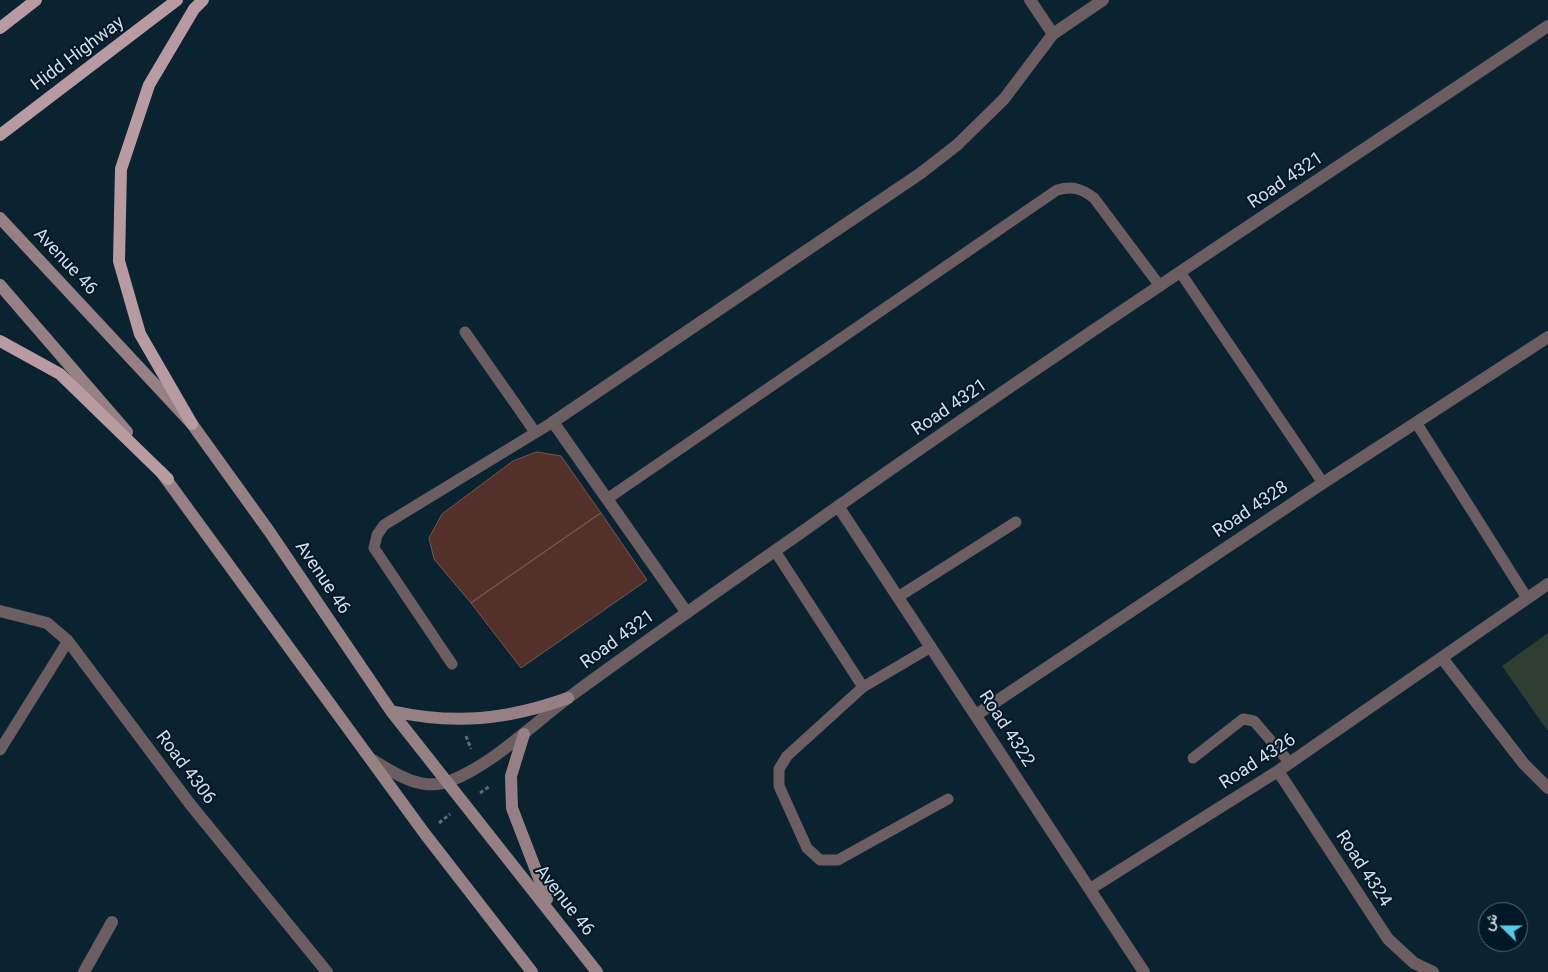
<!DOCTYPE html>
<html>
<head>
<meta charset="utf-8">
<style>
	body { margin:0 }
	#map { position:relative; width:1548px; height:972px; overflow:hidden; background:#0b2231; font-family:Roboto,Vazirmatn,sans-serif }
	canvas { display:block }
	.north { position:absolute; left:1478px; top:902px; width:50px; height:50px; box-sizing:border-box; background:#031827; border:1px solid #556775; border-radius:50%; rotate:292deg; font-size:14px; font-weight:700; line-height:20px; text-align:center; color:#d1dee9 }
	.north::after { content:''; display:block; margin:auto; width:18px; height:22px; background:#58c9e3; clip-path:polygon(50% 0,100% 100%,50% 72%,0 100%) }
</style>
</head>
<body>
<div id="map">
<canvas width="1548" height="972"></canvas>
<div class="north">ش</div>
</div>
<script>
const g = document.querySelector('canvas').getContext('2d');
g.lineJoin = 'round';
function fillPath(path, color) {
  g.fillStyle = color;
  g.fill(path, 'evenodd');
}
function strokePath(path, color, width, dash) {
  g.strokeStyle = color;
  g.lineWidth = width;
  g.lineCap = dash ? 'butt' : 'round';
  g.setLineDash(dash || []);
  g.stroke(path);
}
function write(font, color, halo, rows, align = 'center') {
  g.font = font + ' Roboto,sans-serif';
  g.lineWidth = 4;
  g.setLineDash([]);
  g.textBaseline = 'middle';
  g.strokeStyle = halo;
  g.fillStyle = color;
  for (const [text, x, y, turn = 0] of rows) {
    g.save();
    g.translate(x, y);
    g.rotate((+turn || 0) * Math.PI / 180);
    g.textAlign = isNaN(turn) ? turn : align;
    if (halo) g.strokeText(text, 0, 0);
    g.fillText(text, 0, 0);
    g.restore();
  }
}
fillPath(new Path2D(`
	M1548 633V730H1547L1502 666Z`), '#2e3f31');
const building = new Path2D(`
	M537 452 561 456 601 513 471 603 434 559 429 538 442 514 513 461Z
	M601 513 647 580 521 668 471 603Z`);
fillPath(building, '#533029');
strokePath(building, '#755851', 1);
strokePath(new Path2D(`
	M466 736 471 749
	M480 793 490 786
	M439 823 450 814`), '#5a6d7a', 3, [4, 2.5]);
strokePath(new Path2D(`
	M1180 272 1323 483
	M465 332 535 432
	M1417 424 1527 598
	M607 499 1057 190C1072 186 1081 188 1094 198L1160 286
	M775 551 863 687 787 756 779 769V786L807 848 820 860H838L948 799
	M898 597 1016 522
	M452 664 374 548 377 535 384 525 553 422
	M863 687 931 647
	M0 750 68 641
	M1193 758 1243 719 1254 721 1290 763`), '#6b5d60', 11);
strokePath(new Path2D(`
	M1030 0 1053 34
	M838 506 1144 972
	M0 611 47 623 68 641 190 804 327 972
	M687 613 553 422 921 173 957 145 1004 99 1053 34 1103 0
	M1442 658 1524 764 1548 788
	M976 715 1323 483 1548 337
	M371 759C395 774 422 792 450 781 494 764 535 722 572 695 647 640 723 587 799 534 1045 359 1298 194 1548 26
	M1278 771 1388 939 1414 963 1433 972
	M1090 889 1278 771 1548 584
	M84 972 112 922`), '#6b5d60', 12);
strokePath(new Path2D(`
	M0 218 192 424 269 531 391 711 597 972
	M0 285 127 432
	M161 472 425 834 532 972
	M391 711C455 725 506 720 568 698
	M524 734 511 776 512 808 547 899`), '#978084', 12);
strokePath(new Path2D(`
	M0 28 36 0
	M0 135 177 0
	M0 341 60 374 168 479
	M192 424 140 334 119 261 121 169 149 85 194 9 203 0`), '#b89ba0', 12);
write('18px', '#d1dee9', '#031827', [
	["Hidd Highway",78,54,-37],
	["Road 4321",1286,181,-34],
	["Avenue 46",65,262,47],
	["Road 4321",950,408,-34],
	["Road 4328",1251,510,-34],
	["Avenue 46",322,578,56],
	["Road 4321",618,640,-36],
	["Road 4322",1006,729,57],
	["Road 4326",1258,762,-33],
	["Road 4306",185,768,53],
	["Road 4324",1363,869,57],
	["Avenue 46",564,901,52]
]);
</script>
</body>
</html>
